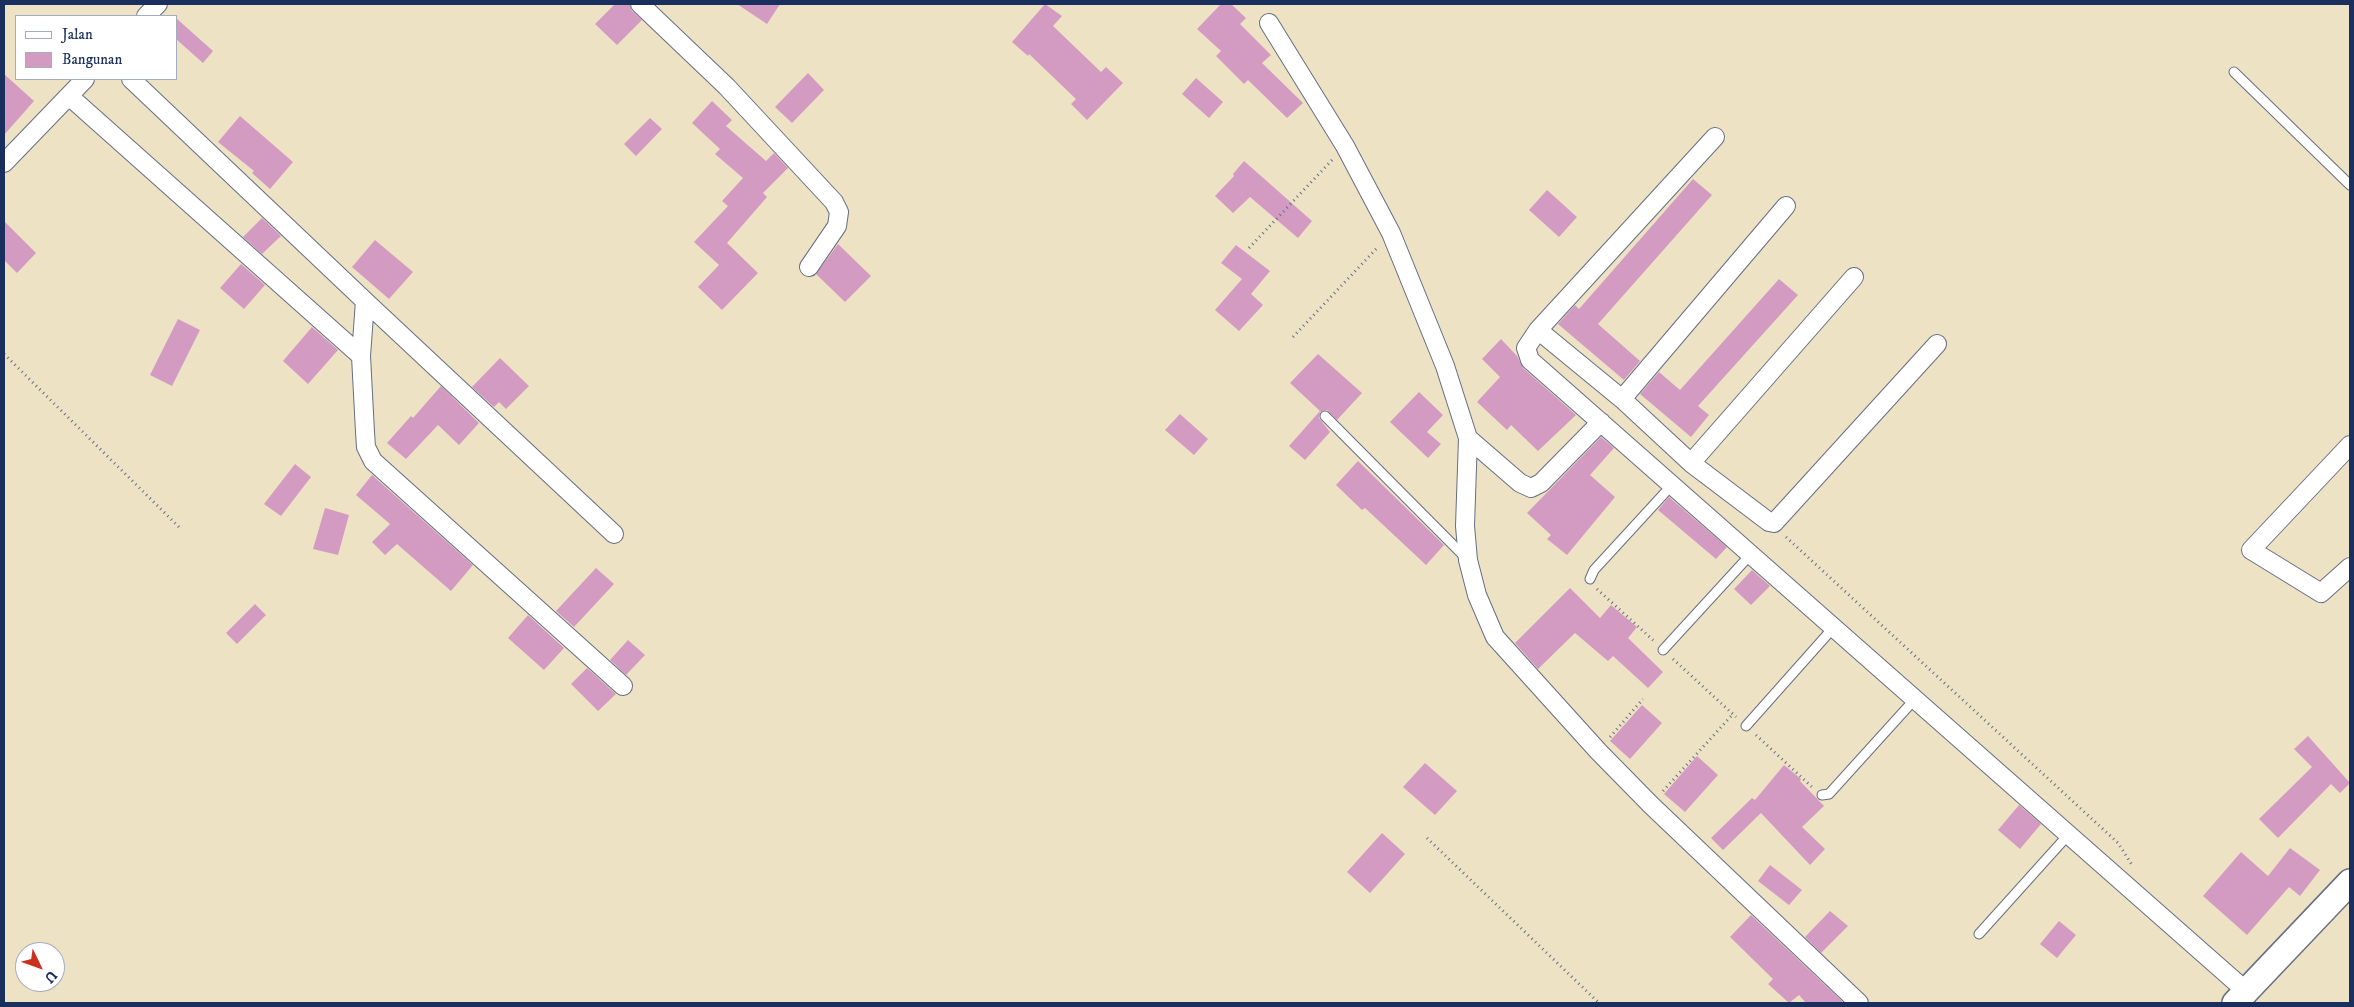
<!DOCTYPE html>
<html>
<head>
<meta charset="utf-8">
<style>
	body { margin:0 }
	#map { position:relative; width:2354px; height:1007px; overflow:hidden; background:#eee2c4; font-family:"IM FELL DW Pica",serif }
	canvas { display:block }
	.frame { position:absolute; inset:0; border:5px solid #1b2f5e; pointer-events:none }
	.legend { position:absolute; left:15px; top:15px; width:162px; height:65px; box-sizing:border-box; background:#fff; border:1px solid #a4acbf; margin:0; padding:6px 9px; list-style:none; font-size:15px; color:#1b2f5e }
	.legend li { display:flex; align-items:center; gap:10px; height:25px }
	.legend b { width:25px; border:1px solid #a4acbf }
	.north { position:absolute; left:15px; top:942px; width:50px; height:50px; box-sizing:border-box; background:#fff; border:1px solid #a4acbf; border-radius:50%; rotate:132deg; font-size:14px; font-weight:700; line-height:20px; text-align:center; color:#1b2f5e }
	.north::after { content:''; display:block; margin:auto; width:18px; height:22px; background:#c8321e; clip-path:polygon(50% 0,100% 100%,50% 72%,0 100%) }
</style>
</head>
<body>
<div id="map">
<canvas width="2354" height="1007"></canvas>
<div class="frame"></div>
<ul class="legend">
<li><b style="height:6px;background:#fff"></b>Jalan</li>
<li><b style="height:14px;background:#d49bc2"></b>Bangunan</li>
</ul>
<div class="north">U</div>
</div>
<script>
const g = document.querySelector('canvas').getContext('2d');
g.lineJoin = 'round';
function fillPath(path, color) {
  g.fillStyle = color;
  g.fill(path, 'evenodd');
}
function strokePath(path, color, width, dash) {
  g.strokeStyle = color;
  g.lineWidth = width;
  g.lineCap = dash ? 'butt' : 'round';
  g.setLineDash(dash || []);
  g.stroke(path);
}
fillPath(new Path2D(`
	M615 4H630L632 11 642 20 617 45 595 24Z
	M737 4H780L767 24Z
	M1045 4 1062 16 1053 26 1101 72 1106 67 1123 83 1087 120 1071 104 1076 99 1029 54 1028 56 1012 42Z
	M1221 4H1231L1246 18 1240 24 1271 55 1262 63 1303 103 1287 118 1248 80 1244 84 1216 56 1221 51 1197 29Z
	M176 18 213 51 203 63 176 39Z
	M808 73 824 90 792 123 775 107Z
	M4 74 34 101 4 135Z
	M1196 78 1223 102 1209 118 1182 94Z
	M712 101 732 120 726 126 766 161 774 153 788 168 763 193 767 197 727 243 758 273 722 310 698 287 719 265 694 242 728 206 722 201 743 178 715 154 720 149 692 123Z
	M240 116 293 162 270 189 252 173 254 171 218 142Z
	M650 118 662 129 636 156 624 144Z
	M1244 161 1312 221 1298 238 1250 197 1233 213 1215 196 1234 176 1233 174Z
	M1693 179 1712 195 1598 324 1640 361 1624 380 1558 324 1575 305 1579 309Z
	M1547 190 1577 217 1559 237 1529 210Z
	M262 218 281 236 262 254 243 237Z
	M4 221 36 253 17 273 4 260Z
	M375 240 413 272 389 299 352 267Z
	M838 244 871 276 845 302 816 274Z
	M1236 245 1270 271 1251 294 1263 305 1239 331 1215 310 1242 279 1221 263Z
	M241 264 265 285 244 309 220 288Z
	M1779 279 1798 295 1698 406 1709 415 1691 437 1640 394 1659 372 1680 390Z
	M178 319 200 330 172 386 150 375Z
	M312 327 338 350 308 384 283 361Z
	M1501 339 1517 356 1523 368 1576 415 1538 451 1511 425 1507 430 1477 402 1500 377 1482 359Z
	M1318 354 1362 393 1337 420 1327 410 1320 412 1319 418 1330 432 1305 460 1289 446 1320 411 1290 383Z
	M500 358 529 386 506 409 499 402 494 407 472 387Z
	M441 386 479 423 459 445 438 425 406 459 387 443 411 416 413 418Z
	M1419 392 1443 415 1427 432 1441 444 1428 458 1390 422Z
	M1180 414 1208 439 1194 455 1165 430Z
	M1601 437 1614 448 1590 475 1615 497 1567 555 1547 539 1551 535 1527 513Z
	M1358 461 1444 545 1426 565 1365 508 1362 510 1336 485Z
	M295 464 311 477 281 516 264 504Z
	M372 475 473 565 451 591 397 544 385 555 372 542 390 524 356 495Z
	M1669 497 1727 547 1716 559 1658 510Z
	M325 508 349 515 338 555 313 549Z
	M596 568 614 584 574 627 556 611Z
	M1752 570 1770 586 1751 605 1734 589Z
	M1570 588 1600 618 1611 605 1637 627 1628 638 1663 672 1648 688 1613 656 1608 661 1575 633 1538 669 1515 643Z
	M255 604 266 615 237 644 226 633Z
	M528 615 564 648 544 670 508 638Z
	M628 640 645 655 626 675 610 660Z
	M587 668 616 694 598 711 571 684Z
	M1642 705 1662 723 1630 759 1610 741Z
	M2308 736 2350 783 2340 793 2331 784 2278 838 2259 819 2312 767 2294 749Z
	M1697 756 1718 775 1685 812 1664 794Z
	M1425 763 1457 791 1435 815 1403 787Z
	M1784 765 1801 779 1800 781 1824 806 1802 827 1825 849 1810 865 1761 813 1723 850 1711 838 1752 798 1755 800Z
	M2019 805 2041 824 2020 849 1998 830Z
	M1382 833 1405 854 1370 893 1347 872Z
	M2290 848 2320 870 2300 896 2289 887 2247 935 2203 896 2241 852 2268 876Z
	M1770 865 1802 890 1789 905 1758 881Z
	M1830 911 1848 926 1821 953 1805 937Z
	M1751 915 1844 1003H1806L1799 995 1789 1003 1768 984 1773 979 1730 937Z
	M2059 921 2076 935 2057 958 2040 944Z`), '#d49bc2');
const service = new Path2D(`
	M2234 72 2350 185
	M1325 416 1466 558
	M1590 579 1594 570 1672 485
	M1663 650 1751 554
	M1746 726 1834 627
	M1822 795 1829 794 1915 699
	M1979 934 2069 834`);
const minor = new Path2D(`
	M640 4 727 87 834 202 839 212 837 226 809 267
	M146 16 158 4
	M1269 23 1345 146 1391 233 1445 366 1468 438 1465 526 1468 560 1477 595 1495 637 1598 751 1651 805 1859 1003
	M131 79 365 301 361 356 365 432 366 447 373 461 623 686
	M69 96 361 356
	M1715 137 1538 330 1526 348 1530 360 2246 991
	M4 163 85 79
	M365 301 614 534
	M1538 330 1622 399 1691 463 1769 522 1774 523 1937 344
	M1622 399 1786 206
	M1468 438 1520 483 1531 488 1541 483 1601 422
	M2350 445 2251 550 2321 593 2350 567
	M1691 463 1854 277`);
const secondary = new Path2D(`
	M2235 1003 2350 882`);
strokePath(service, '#656e82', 11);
strokePath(minor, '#656e82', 20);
strokePath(secondary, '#656e82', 28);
strokePath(new Path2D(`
	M1249 248 1333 159
	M1293 337 1377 248
	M4 354 179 527
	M1786 537 2118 843 2132 865
	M1597 589 1654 641
	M1673 659 1736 717
	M1756 735 1812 787
	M1610 737 1643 699
	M1663 791 1733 714
	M1427 838 1599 1003`), '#656e82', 3, [1, 4]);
strokePath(service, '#fff', 9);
strokePath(minor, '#fff', 18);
strokePath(secondary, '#fff', 25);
</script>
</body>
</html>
